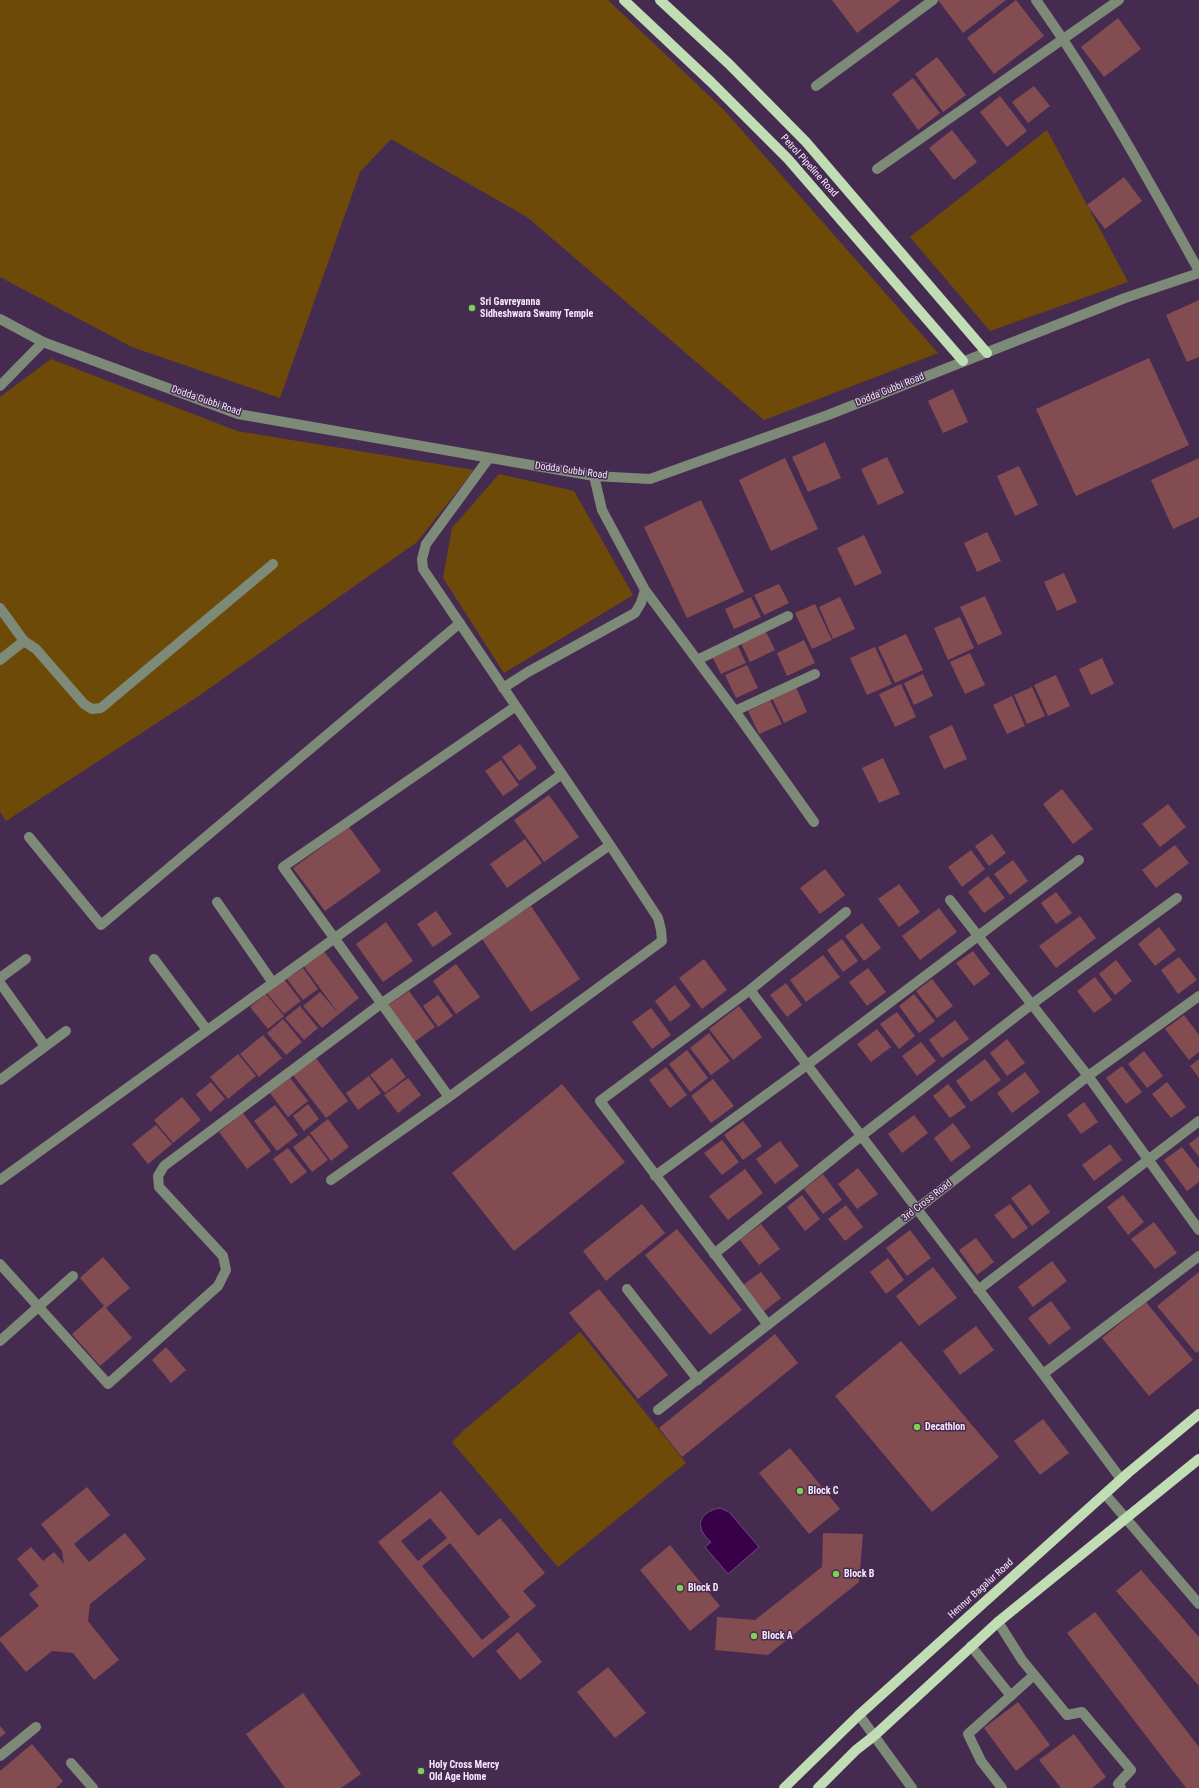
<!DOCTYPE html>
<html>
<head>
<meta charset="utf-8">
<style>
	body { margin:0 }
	canvas { display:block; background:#462b51 }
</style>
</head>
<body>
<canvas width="1199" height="1788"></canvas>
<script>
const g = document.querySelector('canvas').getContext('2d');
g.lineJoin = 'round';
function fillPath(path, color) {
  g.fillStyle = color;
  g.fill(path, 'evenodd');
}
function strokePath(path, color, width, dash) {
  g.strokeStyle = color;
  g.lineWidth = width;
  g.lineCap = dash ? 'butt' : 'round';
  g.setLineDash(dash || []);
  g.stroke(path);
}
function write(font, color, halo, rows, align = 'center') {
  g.font = font + ' "Roboto Condensed",sans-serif';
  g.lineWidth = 3;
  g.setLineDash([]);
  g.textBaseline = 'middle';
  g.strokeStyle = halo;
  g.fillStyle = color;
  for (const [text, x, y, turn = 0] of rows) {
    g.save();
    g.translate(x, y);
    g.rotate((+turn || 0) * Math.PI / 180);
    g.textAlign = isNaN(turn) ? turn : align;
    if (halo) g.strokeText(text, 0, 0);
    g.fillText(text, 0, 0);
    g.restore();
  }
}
fillPath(new Path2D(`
	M0 0H608L723 109 938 353 764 420 527 217 391 139 360 172 280 398 132 347 0 277Z
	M1047 130 1128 282 990 331 910 237Z
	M51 359 237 431 474 470 417 542 200 695 6 821 0 812V397Z
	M499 474 574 491 633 595 504 673 443 578 452 528Z
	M580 1332 686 1463 558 1567 452 1442 464 1430Z`), '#6e4a08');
const water = new Path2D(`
	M720 1508 729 1512 759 1547 728 1574 705 1547 711 1542C694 1528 698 1512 720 1508Z`);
fillPath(water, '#370049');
strokePath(water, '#71467f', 1);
fillPath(new Path2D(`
	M832 0H901L857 33Z
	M938 0H1006L963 33Z
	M1016 0 1044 36 994 74 967 38Z
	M1118 18 1141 49 1104 77 1081 47Z
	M937 57 966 95 943 112 915 74Z
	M913 78 940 113 918 130 892 94Z
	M1034 86 1050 106 1028 123 1012 102Z
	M1000 96 1027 131 1007 147 980 112Z
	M952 130 977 162 954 180 929 148Z
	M1124 177 1142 201 1105 229 1087 205Z
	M1199 300V357L1187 362 1166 315Z
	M1149 358 1189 445 1076 496 1036 409Z
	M953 389 968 422 943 433 928 401Z
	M825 442 841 478 808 492 792 457Z
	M887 457 904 493 878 505 861 469Z
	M785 458 818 529 771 551 739 480Z
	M1199 458V517L1173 529 1151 480Z
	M1019 466 1038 505 1015 516 997 476Z
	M701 500 744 592 687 618 644 527Z
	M987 532 1001 561 977 572 964 543Z
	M864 535 882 573 855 586 837 548Z
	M1064 573 1077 602 1057 611 1044 582Z
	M779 584 789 603 764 615 754 595Z
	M985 596 1002 634 978 645 960 607Z
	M751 597 761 617 734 629 725 609Z
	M840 597 855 629 833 639 819 607Z
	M815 604 832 640 812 649 795 613Z
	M960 617 974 648 948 660 934 628Z
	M766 632 775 650 750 662 741 643Z
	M906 634 923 670 895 683 878 647Z
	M804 640 815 663 787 676 777 653Z
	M737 644 746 663 721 674 712 656Z
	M875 647 892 684 867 695 850 658Z
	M970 653 985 685 965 694 950 662Z
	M1102 658 1114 684 1091 695 1079 669Z
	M747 665 758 688 736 698 725 675Z
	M923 674 933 696 914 705 904 683Z
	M1056 675 1070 706 1048 716 1034 685Z
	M901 684 916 717 895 727 879 694Z
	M796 687 807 712 784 723 772 698Z
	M1032 687 1045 716 1027 724 1014 695Z
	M1012 696 1025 726 1007 734 993 705Z
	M770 700 782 724 759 734 748 711Z
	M952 725 967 759 944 769 929 736Z
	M520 744 537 768 519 781 502 757Z
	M883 758 900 794 879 803 862 768Z
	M501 760 519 785 503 796 485 771Z
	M1062 789 1093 829 1073 844 1043 804Z
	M549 795 579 837 544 862 514 820Z
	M1168 804 1186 827 1160 847 1142 824Z
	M349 827 381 871 325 911 293 868Z
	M992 834 1006 853 989 866 975 846Z
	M525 839 542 863 507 888 490 864Z
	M1175 845 1189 863 1156 888 1142 870Z
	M971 850 985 869 962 887 948 867Z
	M1013 860 1028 881 1010 895 994 874Z
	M825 869 845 895 820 914 800 888Z
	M988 876 1005 898 984 913 968 892Z
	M899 884 920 912 899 927 878 899Z
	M1056 892 1072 913 1056 924 1041 903Z
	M531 906 580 979 531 1012 482 939Z
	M939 908 957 932 920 960 902 936Z
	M436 911 452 934 433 947 417 924Z
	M1080 916 1096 938 1056 968 1039 946Z
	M386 922 413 961 383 982 356 944Z
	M862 923 881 948 864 961 845 936Z
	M1159 927 1176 950 1155 966 1138 944Z
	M842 939 858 961 843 972 827 950Z
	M323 950 359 998 339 1014 303 965Z
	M973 951 990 974 974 986 956 963Z
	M823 955 840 977 806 1002 790 980Z
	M1179 957 1197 980 1178 994 1161 970Z
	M704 959 727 990 702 1009 679 978Z
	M1116 960 1132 981 1115 995 1099 974Z
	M456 964 480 997 456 1014 433 981Z
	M303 968 318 989 303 1000 287 979Z
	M868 968 886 992 867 1006 849 982Z
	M1095 977 1112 1000 1094 1013 1077 991Z
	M283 978 301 1001 284 1014 266 992Z
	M932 979 953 1006 937 1018 916 991Z
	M786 983 802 1005 787 1017 770 995Z
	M675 985 691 1006 670 1022 655 1001Z
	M409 991 435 1027 414 1042 388 1005Z
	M320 992 339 1014 322 1028 303 1006Z
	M266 994 284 1016 268 1029 250 1007Z
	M914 994 935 1021 919 1033 899 1006Z
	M438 995 453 1016 438 1027 423 1006Z
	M300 1006 318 1028 304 1040 285 1018Z
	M739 1006 762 1037 733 1060 709 1029Z
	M651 1008 671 1035 652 1049 632 1022Z
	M897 1012 915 1036 899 1049 880 1024Z
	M1184 1015 1199 1035V1052L1189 1060 1165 1029Z
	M283 1019 302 1042 286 1055 267 1033Z
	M955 1020 969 1039 942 1058 929 1040Z
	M877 1029 891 1047 871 1062 857 1044Z
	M709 1033 730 1061 711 1075 690 1048Z
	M263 1035 282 1058 259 1077 240 1054Z
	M1007 1039 1025 1063 1007 1076 990 1053Z
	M921 1042 936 1061 917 1076 902 1056Z
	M687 1050 708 1078 690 1092 669 1064Z
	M1144 1051 1163 1076 1147 1088 1128 1064Z
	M238 1054 256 1076 228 1099 210 1077Z
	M316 1058 348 1101 326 1118 293 1075Z
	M392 1058 406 1077 385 1093 370 1075Z
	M985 1059 1001 1080 971 1102 956 1081Z
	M1199 1059V1078L1190 1066Z
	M1122 1066 1142 1092 1126 1104 1106 1078Z
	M666 1067 687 1095 670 1108 649 1080Z
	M1025 1072 1040 1092 1012 1113 997 1093Z
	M369 1076 381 1093 358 1110 346 1093Z
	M290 1078 308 1101 288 1117 270 1093Z
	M408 1078 421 1095 398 1113 384 1095Z
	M713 1079 734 1106 711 1123 691 1096Z
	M211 1082 225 1099 210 1112 196 1094Z
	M1167 1082 1186 1107 1171 1118 1152 1094Z
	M562 1084 625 1162 514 1251 452 1173Z
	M948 1084 966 1107 950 1118 933 1096Z
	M182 1097 201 1120 173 1143 154 1120Z
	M1084 1102 1098 1122 1081 1134 1067 1115Z
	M308 1104 319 1119 304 1131 293 1116Z
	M275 1105 298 1135 277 1151 254 1121Z
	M243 1113 271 1151 247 1169 219 1132Z
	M914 1115 928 1133 902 1153 888 1134Z
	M328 1119 349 1147 331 1161 310 1133Z
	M743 1121 762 1146 743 1160 724 1135Z
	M953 1123 971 1147 951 1162 934 1138Z
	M156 1125 172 1144 148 1164 132 1144Z
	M309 1135 328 1160 312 1172 293 1147Z
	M1199 1136V1157L1189 1144Z
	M722 1140 739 1162 722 1175 704 1153Z
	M780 1141 799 1166 775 1184 756 1159Z
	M1110 1144 1122 1160 1094 1181 1082 1165Z
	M1182 1147 1199 1169V1182L1187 1191 1164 1160Z
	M288 1148 307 1172 291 1184 273 1159Z
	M858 1168 878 1194 857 1209 838 1184Z
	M745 1169 763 1193 728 1220 709 1196Z
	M823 1174 842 1200 823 1214 804 1189Z
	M1030 1184 1050 1212 1032 1226 1011 1198Z
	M802 1195 820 1219 805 1231 787 1207Z
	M1123 1195 1144 1222 1128 1235 1107 1207Z
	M642 1204 665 1233 606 1281 583 1251Z
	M1010 1204 1028 1228 1013 1239 994 1215Z
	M846 1205 863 1227 845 1241 828 1219Z
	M1154 1222 1177 1253 1155 1269 1131 1239Z
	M761 1224 780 1249 759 1265 740 1240Z
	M677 1229 742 1310 710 1335 645 1255Z
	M910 1230 931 1258 907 1276 886 1248Z
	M976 1238 994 1262 977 1275 959 1250Z
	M103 1257 130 1288 106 1308 132 1338 100 1366 72 1334 104 1306 80 1278Z
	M888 1258 904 1280 886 1294 870 1272Z
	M1052 1261 1067 1281 1033 1307 1018 1287Z
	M933 1267 957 1298 919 1326 896 1296Z
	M761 1272 781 1298 763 1312 743 1285Z
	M1199 1272V1351L1196 1353 1157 1306Z
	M599 1289 668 1375 638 1399 569 1313Z
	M1051 1301 1071 1328 1049 1345 1028 1318Z
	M1146 1302 1193 1360 1149 1396 1102 1338Z
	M976 1326 994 1350 960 1375 943 1351Z
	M775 1334 798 1363 682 1457 659 1428Z
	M901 1341 999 1457 932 1512 835 1396Z
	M166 1347 186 1370 171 1383 152 1360Z
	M1043 1419 1069 1453 1040 1475 1014 1441Z
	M790 1448 840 1509 809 1534 759 1473Z
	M87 1487 110 1515 74 1544 89 1562 125 1533 146 1559 90 1604 88 1621 119 1660 94 1680 73 1653 52 1651 26 1672 0 1641V1638L39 1606 29 1594 39 1586 17 1559 31 1547 43 1561 54 1552 64 1564 62 1551 41 1524Z
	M441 1491 478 1536 500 1518 545 1573 523 1591 536 1606 473 1658 378 1542ZM430 1518 447 1538 418 1561 401 1541ZM450 1543 510 1617 482 1640 422 1566Z
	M823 1533 863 1534 859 1582 768 1655 715 1650 717 1617 755 1620 822 1567Z
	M670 1545 720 1606 690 1631 640 1570Z
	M1141 1570 1199 1637V1686L1116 1591Z
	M1095 1612 1199 1747V1788H1186L1067 1633Z
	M518 1632 542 1662 520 1680 496 1651Z
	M608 1667 646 1713 615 1738 577 1692Z
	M303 1693 361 1774 341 1788H285L246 1734Z
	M1018 1702 1050 1745 1016 1771 984 1728Z
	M0 1726 6 1733 0 1737Z
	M1074 1734 1106 1777 1092 1788H1061L1039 1760Z
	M32 1744 63 1781 56 1788H0V1771Z`), '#824c50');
strokePath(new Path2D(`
	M1036 0C1097 86 1148 179 1199 271
	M816 86 933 0
	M877 169 1119 0
	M0 319 43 342 238 414 594 476 650 479 828 415 1125 298 1199 273
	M0 386 43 342
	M645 590 735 711 814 822
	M0 608 24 641 36 649 84 704 92 709 101 708 273 564
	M0 660 24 641
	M697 660 788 616
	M503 688 528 672 635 613 641 603 645 590 602 510 594 476
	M735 711 815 674
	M29 837 101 925 460 623
	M950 900 1088 1076 1199 1230
	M217 902 273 983
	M154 959 207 1030
	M0 978 26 959
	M0 983 45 1046
	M750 990 1043 1374 1199 1256
	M0 1080 66 1031
	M449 1097 283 867 516 706
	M655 1176 807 1065 1079 860
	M0 1180 562 774
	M331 1180 449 1097 662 941 661 930 658 918 610 845 423 569 422 559 426 544 489 458
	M714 1254 861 1136 1032 1004 1177 898
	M0 1264 108 1384 218 1286 226 1270 223 1256 159 1187 158 1176 164 1166 382 1003 610 845
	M627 1289 698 1380
	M978 1290 1199 1121
	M768 1325 600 1101 750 990 846 912
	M0 1341 73 1276
	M1043 1374 1121 1479
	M658 1410 1088 1076 1199 996
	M1105 1494 1199 1604
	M998 1622 1022 1660 1067 1715 1082 1712 1131 1770 1118 1784 1121 1788
	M971 1646 1011 1696
	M859 1715 912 1788
	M0 1756 36 1727
	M71 1763 93 1788
	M1002 1788 981 1761 968 1734 1034 1675`), '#7d8a77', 10);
strokePath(new Path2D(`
	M624 0 711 82 788 159 963 361
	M660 0 729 64 806 142 987 353
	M784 1788 859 1715 1128 1473 1199 1414
	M818 1788 856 1750 874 1736 998 1622 1199 1459`), '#c1ddb4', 10);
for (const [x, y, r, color] of [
	[472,308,4,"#80d051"],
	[917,1427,4,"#80d051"],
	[800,1491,4,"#80d051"],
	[836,1574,4,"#80d051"],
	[680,1588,4,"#80d051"],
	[754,1636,4,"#80d051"],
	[421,1771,4,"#80d051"]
]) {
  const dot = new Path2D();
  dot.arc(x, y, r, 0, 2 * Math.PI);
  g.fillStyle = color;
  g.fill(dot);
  strokePath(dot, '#462b51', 1.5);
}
write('10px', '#f7eafd', '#462b51', [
	["Petrol Pipeline Road",809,166,48],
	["Dodda Gubbi Road",890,390,-22],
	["Dodda Gubbi Road",206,401,19],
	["Dodda Gubbi Road",571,471,8],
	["3rd Cross Road",927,1201,-38],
	["Hennur Bagalur Road",981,1589,-42]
]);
write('bold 10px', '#f7eafd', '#462b51', [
	["Sri Gavreyanna",480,302],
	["Sidheshwara Swamy Temple",480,314],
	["Decathlon",925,1427],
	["Block C",808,1491],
	["Block B",844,1574],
	["Block D",688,1588],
	["Block A",762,1636],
	["Holy Cross Mercy",429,1765],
	["Old Age Home",429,1777]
], 'left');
</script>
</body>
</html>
